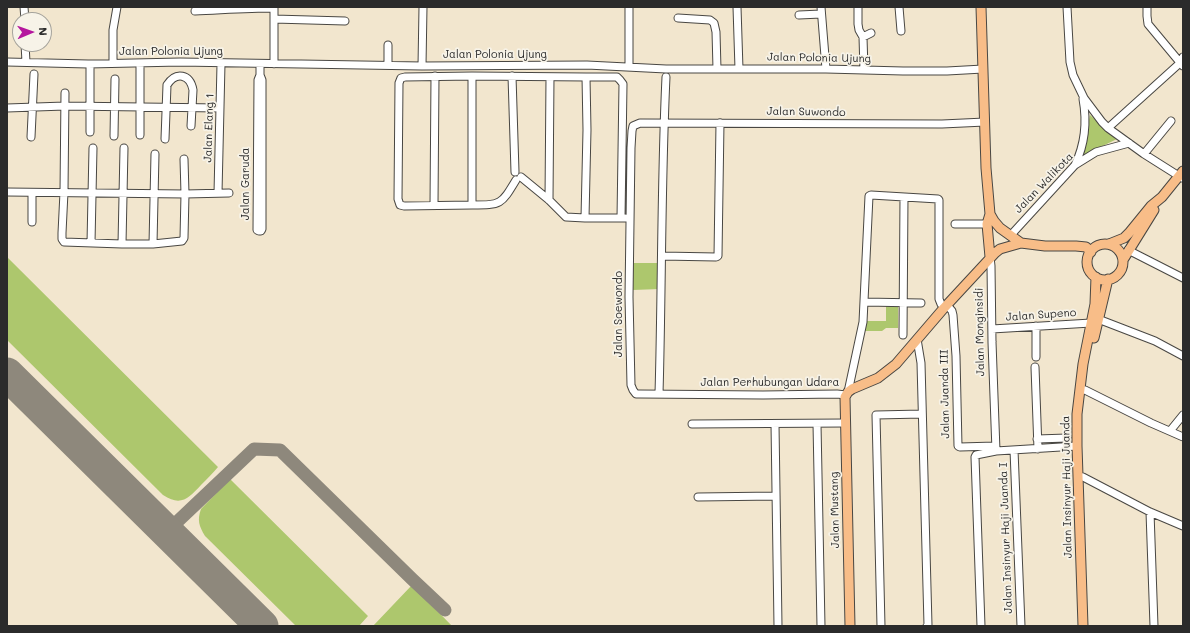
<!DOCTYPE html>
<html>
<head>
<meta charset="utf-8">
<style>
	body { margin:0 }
	#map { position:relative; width:1190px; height:633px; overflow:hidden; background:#f2e6ce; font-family:Mali,sans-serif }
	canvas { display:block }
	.frame { position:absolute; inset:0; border:8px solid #2b2b2b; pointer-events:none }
	.north { position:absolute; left:12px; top:12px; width:40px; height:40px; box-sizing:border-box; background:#f7f3e8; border:1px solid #a5a39c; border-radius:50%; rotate:88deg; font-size:11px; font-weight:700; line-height:16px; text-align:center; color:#2b2b2b }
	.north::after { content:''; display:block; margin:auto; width:14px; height:18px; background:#b5179e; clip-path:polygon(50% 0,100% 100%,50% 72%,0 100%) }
</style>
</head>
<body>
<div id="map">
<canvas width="1190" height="633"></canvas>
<div class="frame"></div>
<div class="north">N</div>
</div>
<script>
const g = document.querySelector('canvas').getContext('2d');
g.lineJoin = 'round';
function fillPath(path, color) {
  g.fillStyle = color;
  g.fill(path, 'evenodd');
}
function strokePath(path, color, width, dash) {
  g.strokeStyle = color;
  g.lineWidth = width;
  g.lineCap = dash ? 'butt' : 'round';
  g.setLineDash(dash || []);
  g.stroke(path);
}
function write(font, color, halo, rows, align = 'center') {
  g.font = font + ' Mali,sans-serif';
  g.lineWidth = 3.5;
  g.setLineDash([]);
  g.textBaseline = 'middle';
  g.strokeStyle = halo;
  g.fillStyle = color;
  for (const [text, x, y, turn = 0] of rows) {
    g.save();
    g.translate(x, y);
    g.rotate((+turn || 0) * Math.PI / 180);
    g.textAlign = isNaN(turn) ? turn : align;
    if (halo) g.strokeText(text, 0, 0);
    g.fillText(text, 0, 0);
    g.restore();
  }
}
fillPath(new Path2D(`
	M1090 115 1117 139 1082 156Z
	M7 257 218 467C213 473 207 479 201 485 189 498 181 507 163 495L7 340Z
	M633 263H659L660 289 633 290Z
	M886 303H898V328H886L882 331H864L865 321H886Z
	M230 479 368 616 359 626H296L205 536C199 526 197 520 201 509Z
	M412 585 452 626H373Z`), '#adc76d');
strokePath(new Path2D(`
	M178 521 254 449 280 450 412 579 445 610`), '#8e887c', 13);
strokePath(new Path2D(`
	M7 374 262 626`), '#8e887c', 33);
const minor = new Path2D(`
	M24 7 25 20
	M274 7V64
	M737 7 739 69
	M821 7 826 69
	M858 7V24L859 30 863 37 864 70
	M899 7 901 31
	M1067 7 1070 62 1073 75 1084 98 1102 122 1108 128 1144 154 1182 178
	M1147 7V16L1148 24 1183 66
	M195 11C221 10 247 8 274 8
	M799 15 821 14
	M678 18 710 20 714 23 716 32 717 69
	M274 19 345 21
	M863 37 871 33
	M25 44 26 62
	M7 62 88 64 180 62 422 66 587 65 666 69H826L903 71H947L983 69
	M113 63V30L117 7
	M388 65V45
	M422 66 423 7
	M629 67V7
	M260 75 258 80 257 230 259 231H261L262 229V80L260 75V64
	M472 76V205L404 206 400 205 398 199 399 83 401 78 405 77 472 76 586 77
	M512 76 515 172
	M65 93 64 192 62 233V239L64 242 122 244H153L182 241 184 238 185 194 184 159
	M7 108 65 106 220 108
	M1108 128 1180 63 1183 57
	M90 132V64
	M140 135V63
	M114 136 115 79
	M31 137 34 74
	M165 139 167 85C176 71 190 74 193 90L191 126
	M1144 154 1171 121
	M1075 165C1085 144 1087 121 1083 99
	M521 177 549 200 566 217 585 218H625
	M7 192 185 194 229 193
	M218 193 221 64
	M549 200 550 77
	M434 205 435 76
	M472 205C501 205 501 205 516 180
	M585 218 587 130 586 77H617L620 80 623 84 621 218
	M32 222V193
	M955 224H987
	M1010 236 1075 165 1096 152 1129 143
	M91 243 93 148
	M122 244 124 148
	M153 244 155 154
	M1128 250 1183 278
	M662 256 716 257 718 256 720 123
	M990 257 991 266 992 342 996 451
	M864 302 921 303
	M947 305 952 311 953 315 956 356 958 446 960 447 995 446
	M1098 319 1155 341 1183 356
	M1036 326V357
	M992 329 1091 323
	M903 335 904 197
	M917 339 921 363 928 625 927 626
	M1035 367 1038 449
	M1085 390 1151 423 1183 437
	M848 392 863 322 869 196 871 195 938 199 939 200V299L941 304 944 308
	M659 394C662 289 661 183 666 77
	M846 395 837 394 763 395 640 394H636L633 390 631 385 629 297 631 148 632 131 633 126 640 123 942 124 985 122
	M692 424 845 423
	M775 424 778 626
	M817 424 821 626
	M1170 431 1183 415
	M1037 439 1067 438
	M1014 450 1021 626
	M1083 477 1150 512 1183 526
	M698 497 776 496
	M1150 512 1154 626
	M881 626 876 415 922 414
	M981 626 975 457 976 455 996 451 1077 446`);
const major = new Path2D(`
	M981 7 986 168 990 214 994 221 1000 228 1021 243 1045 246H1076L1086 247 1091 252
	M1109 244 1124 238 1129 233 1151 206 1162 197 1183 171
	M1087 262a18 18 0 1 1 36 0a18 18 0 1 1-36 0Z
	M990 257 987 224 990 214
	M1123 260 1154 210
	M1094 338 1108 279
	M850 626 845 397 848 392 852 389 878 378 896 364 944 308 995 253 1000 249 1021 243
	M1083 626 1077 446V414L1083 364 1095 304 1096 277`);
strokePath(minor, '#494743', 9);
strokePath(major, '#494743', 11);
strokePath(minor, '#fff', 7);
strokePath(major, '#f8bd88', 9);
write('11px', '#2b2b2b', '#f7f3e8', [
	["Jalan Polonia Ujung",171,52],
	["Jalan Polonia Ujung",495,55],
	["Jalan Polonia Ujung",819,58,1],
	["Jalan Suwondo",806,112,1],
	["Jalan Elang 1",209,128,-88],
	["Jalan Walikota",1044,183,-46],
	["Jalan Garuda",246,184,-90],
	["Jalan Soewondo",619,314,-90],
	["Jalan Supeno",1041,315,-4],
	["Jalan Monginsidi",980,332,-91],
	["Jalan Perhubungan Udara",770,383],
	["Jalan Juanda III",945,394,-91],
	["Jalan Insinyur Haji Juanda",1067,487,-91],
	["Jalan Mustang",835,510,-91],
	["Jalan Insinyur Haji Juanda I",1006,538,-92]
]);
</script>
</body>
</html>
